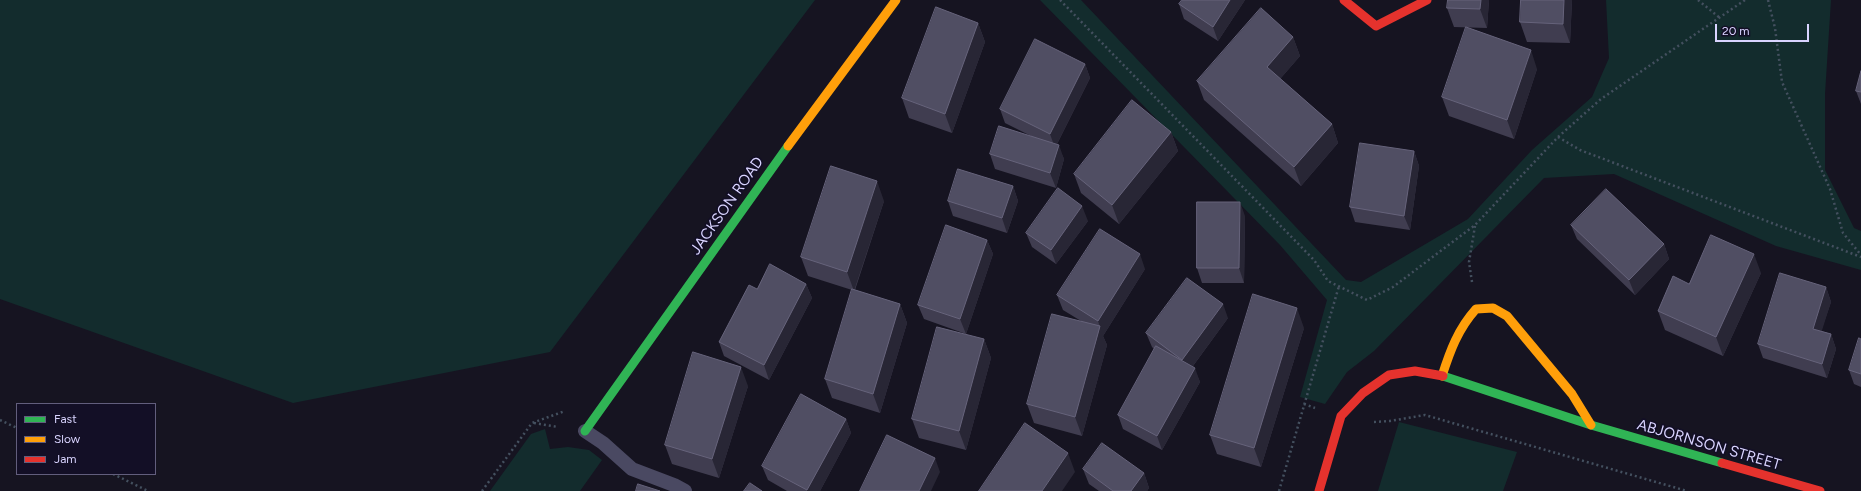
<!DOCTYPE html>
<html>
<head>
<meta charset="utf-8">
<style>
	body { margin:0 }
	#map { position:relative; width:1861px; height:491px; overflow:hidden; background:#161421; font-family:Figtree,sans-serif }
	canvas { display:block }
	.legend { position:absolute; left:16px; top:403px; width:140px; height:72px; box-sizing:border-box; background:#130f26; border:1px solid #625e7d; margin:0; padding:5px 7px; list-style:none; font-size:12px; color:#d9d4ff }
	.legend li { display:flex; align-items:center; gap:8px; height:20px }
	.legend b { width:20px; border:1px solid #625e7d }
	.scale { position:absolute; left:1715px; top:24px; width:94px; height:18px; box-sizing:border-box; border:2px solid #d9d4ff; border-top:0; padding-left:5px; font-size:12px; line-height:14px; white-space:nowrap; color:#d9d4ff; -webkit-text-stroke:3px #130f26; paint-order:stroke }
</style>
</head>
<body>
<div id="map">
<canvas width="1861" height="491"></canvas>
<ul class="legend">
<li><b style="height:5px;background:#30b455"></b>Fast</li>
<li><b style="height:5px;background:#ff9f0a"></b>Slow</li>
<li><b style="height:5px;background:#e5322d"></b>Jam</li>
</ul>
<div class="scale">20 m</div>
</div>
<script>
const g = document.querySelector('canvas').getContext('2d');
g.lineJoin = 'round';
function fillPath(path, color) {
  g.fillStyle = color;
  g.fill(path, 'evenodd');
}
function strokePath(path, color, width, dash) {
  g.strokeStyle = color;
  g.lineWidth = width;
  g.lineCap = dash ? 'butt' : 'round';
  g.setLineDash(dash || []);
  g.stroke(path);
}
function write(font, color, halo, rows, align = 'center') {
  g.font = font + ' Figtree,sans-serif';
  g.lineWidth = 3.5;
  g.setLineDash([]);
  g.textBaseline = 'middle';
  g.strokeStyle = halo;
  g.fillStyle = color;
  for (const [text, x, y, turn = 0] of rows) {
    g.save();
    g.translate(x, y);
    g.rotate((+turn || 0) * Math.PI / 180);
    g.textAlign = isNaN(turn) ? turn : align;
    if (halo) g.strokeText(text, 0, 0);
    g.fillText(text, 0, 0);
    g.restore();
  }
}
fillPath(new Path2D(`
	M0 0H815L550 352 293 403 0 299Z
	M1040 0H1081L1346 280 1361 282 1468 219 1532 150 1592 97 1609 58 1606 0H1831L1825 94V170L1854 228 1861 231V270L1776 246 1614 174 1544 178 1374 351 1347 372 1325 404 1300 397 1327 300 1280 245Z
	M1399 422 1517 452 1503 491H1378Z
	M545 429 550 449 568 447 589 450 602 460 580 491H490L531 434Z`), '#132c2d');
strokePath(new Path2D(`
	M1060 0 1314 260 1328 281 1367 300 1393 287 1475 225 1558 137 1601 99 1745 0
	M1698 0 1720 18
	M1768 0 1775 28 1782 82 1830 189 1843 233 1861 255
	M1558 137 1580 150 1861 257
	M1472 282 1469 262 1475 226
	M1304 404 1315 408
	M0 420 17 428
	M1374 422 1390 421 1425 415 1687 491
	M534 423 558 427
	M113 474 148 491
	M482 491 532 423 565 411
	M1279 491 1339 286`), '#44505f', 2.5, [2, 3]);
strokePath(new Path2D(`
	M585 431 603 443 632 469 674 485 685 491`), '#4a4962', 14);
strokePath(new Path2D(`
	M1443 376 1591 425 1722 463
	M585 431 788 146`), '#30b455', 9);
strokePath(new Path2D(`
	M788 146 896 0
	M1442 376C1450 351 1458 329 1476 309L1493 308 1507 316 1572 394 1591 425`), '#ff9f0a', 9);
strokePath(new Path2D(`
	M1344 0 1376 26 1427 0
	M1722 463 1820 491
	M1319 491 1341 416 1363 393 1389 375 1415 371 1443 376`), '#e5322d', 9);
fillPath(new Path2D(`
	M1245 0 1218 41 1184 19 1179 4Z
	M1489 0 1487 28 1454 27 1447 8Z
	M1572 0 1570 43 1527 42 1520 22Z
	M978 23 985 42 952 133 909 118 902 98Z
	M1293 37 1300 56 1280 79 1332 124 1338 143 1301 186 1204 100 1197 81Z
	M1085 64 1090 78 1057 144 1064 159 1056 188 995 169 990 154 1031 136 1005 123 1000 109Z
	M1537 69 1514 139 1449 116 1442 97Z
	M1861 71V104L1856 91Z
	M1171 132 1178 151 1119 224 1081 193 1074 174Z
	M1414 151 1419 166 1410 230 1355 222 1350 207Z
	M1013 186 1018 201 1007 233 953 216 948 201Z
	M884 201 855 290 900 304 907 323 880 413 832 398 825 379 852 290 808 276 801 257Z
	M1245 216 1244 283H1202L1197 268Z
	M1088 221 1056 264 1032 247 1026 233Z
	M1571 225 1664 244 1669 259 1635 295 1577 239Z
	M987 240 993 254 966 334 924 319 918 305Z
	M1145 269 1103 336 1107 345 1082 436 1034 423 1027 404 1081 321 1063 310 1057 295Z
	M1761 273 1723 356 1665 330 1658 311 1689 284Z
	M806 284 812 298 769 380 724 356 719 342 757 289Z
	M1826 287 1831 302 1821 331 1831 334 1836 349 1827 378 1763 358 1758 344Z
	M1228 318 1193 366 1200 382 1162 450 1123 429 1118 415 1154 349 1152 347 1146 333Z
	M1304 328 1261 467 1217 454 1210 435Z
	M984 339 991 358 966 450 919 438 912 419Z
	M1861 339V387L1854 384 1849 370Z
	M748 386 719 478 672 464 665 445Z
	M846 419 851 433 820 491H787L768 480 762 466Z
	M1083 469 1144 473 1149 488 1147 491H1099L1089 484Z`), '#403d50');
fillPath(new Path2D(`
	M1230 0H1245L1218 41 1213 27Z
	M1481 0H1489L1487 28 1480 9Z
	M1564 0H1572L1570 43 1563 24Z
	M978 23 985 42 952 133 945 114Z
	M1293 37 1300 56 1274 86 1267 67Z
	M1531 50 1537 69 1514 139 1507 120Z
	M1085 64 1090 78 1055 148 1050 134Z
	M1332 124 1338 143 1301 186 1294 167Z
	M1171 132 1178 151 1119 224 1112 205Z
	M1059 145 1064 159 1056 188 1050 173Z
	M1414 151 1419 166 1410 230 1404 216Z
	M877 181 884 201 854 291 847 272Z
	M1013 186 1018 201 1007 233 1002 218Z
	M1240 202 1245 216 1244 283 1239 268Z
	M1082 206 1088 221 1056 264 1051 250Z
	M987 240 993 254 966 334 960 319Z
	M1664 244 1669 259 1635 295 1629 280Z
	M1140 254 1145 269 1103 336 1107 345 1082 436 1075 417 1100 327 1098 321Z
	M1754 254 1761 273 1723 356 1716 337Z
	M806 284 812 298 769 380 764 365Z
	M1826 287 1831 302 1818 343 1813 329Z
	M900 304 907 323 880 413 873 394Z
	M1223 304 1228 318 1187 374 1182 360Z
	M1297 308 1304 328 1261 467 1254 448Z
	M1831 334 1836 349 1827 378 1822 364Z
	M984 339 991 358 966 450 959 431Z
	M741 367 748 386 719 478 712 459Z
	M1195 368 1200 382 1162 450 1157 436Z
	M846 419 851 433 820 491H807V490Z
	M1068 453 1075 472 1062 491H1042Z
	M935 458 940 472 931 491H919Z
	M1144 473 1149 488 1147 491H1131Z`), '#282635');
const building = new Path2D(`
	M1182 0H1230L1213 27 1179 4Z
	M1448 0H1481L1480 9 1447 8Z
	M1521 0H1564L1563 24 1520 22Z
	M936 7 978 23 945 114 902 98Z
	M1261 8 1293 37 1267 67 1332 124 1294 167 1197 81Z
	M1466 27 1531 50 1507 120 1442 97Z
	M1035 39 1085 64 1050 134 1000 109Z
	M1861 71V92L1856 91Z
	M1132 100 1171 132 1112 205 1074 174Z
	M999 126 1059 145 1050 173 990 154Z
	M1360 143 1414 151 1404 216 1350 207Z
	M831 166 877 181 847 272 801 257Z
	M958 169 1013 186 1002 218 948 201Z
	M1058 188 1082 206 1051 250 1026 233Z
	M1606 189 1664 244 1629 280 1571 225Z
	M1197 202H1240L1239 268H1197Z
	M946 225 987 240 960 319 918 305Z
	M1100 229 1140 254 1098 321 1057 295Z
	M1711 235 1754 254 1716 337 1658 311 1673 276 1689 284Z
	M770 264 806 284 764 365 719 342 749 285 757 289Z
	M1780 273 1826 287 1813 329 1831 334 1822 364 1758 344Z
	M1187 278 1223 304 1182 360 1146 333Z
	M852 289 900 304 873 394 825 379Z
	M1253 294 1297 308 1254 448 1210 435Z
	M1052 314 1100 326 1075 417 1027 404Z
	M937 327 984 339 959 431 912 419Z
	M1859 338 1861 339V374L1849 370Z
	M1156 346 1195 368 1157 436 1118 415Z
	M693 352 741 367 712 459 665 445Z
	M801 394 846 419 807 490 762 466Z
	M1025 423 1068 453 1042 491H979Z
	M887 435 935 458 919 491H860Z
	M1102 443 1144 473 1131 491H1113L1083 469Z
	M750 483 762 491H744Z
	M638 484 660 491H636Z`);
fillPath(building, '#504e63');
strokePath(building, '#66637b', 1);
write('15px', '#d9d4ff', '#130f26', [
	["JACKSON ROAD",727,206,-55],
	["ABJORNSON STREET",1709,445,16]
]);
</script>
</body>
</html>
